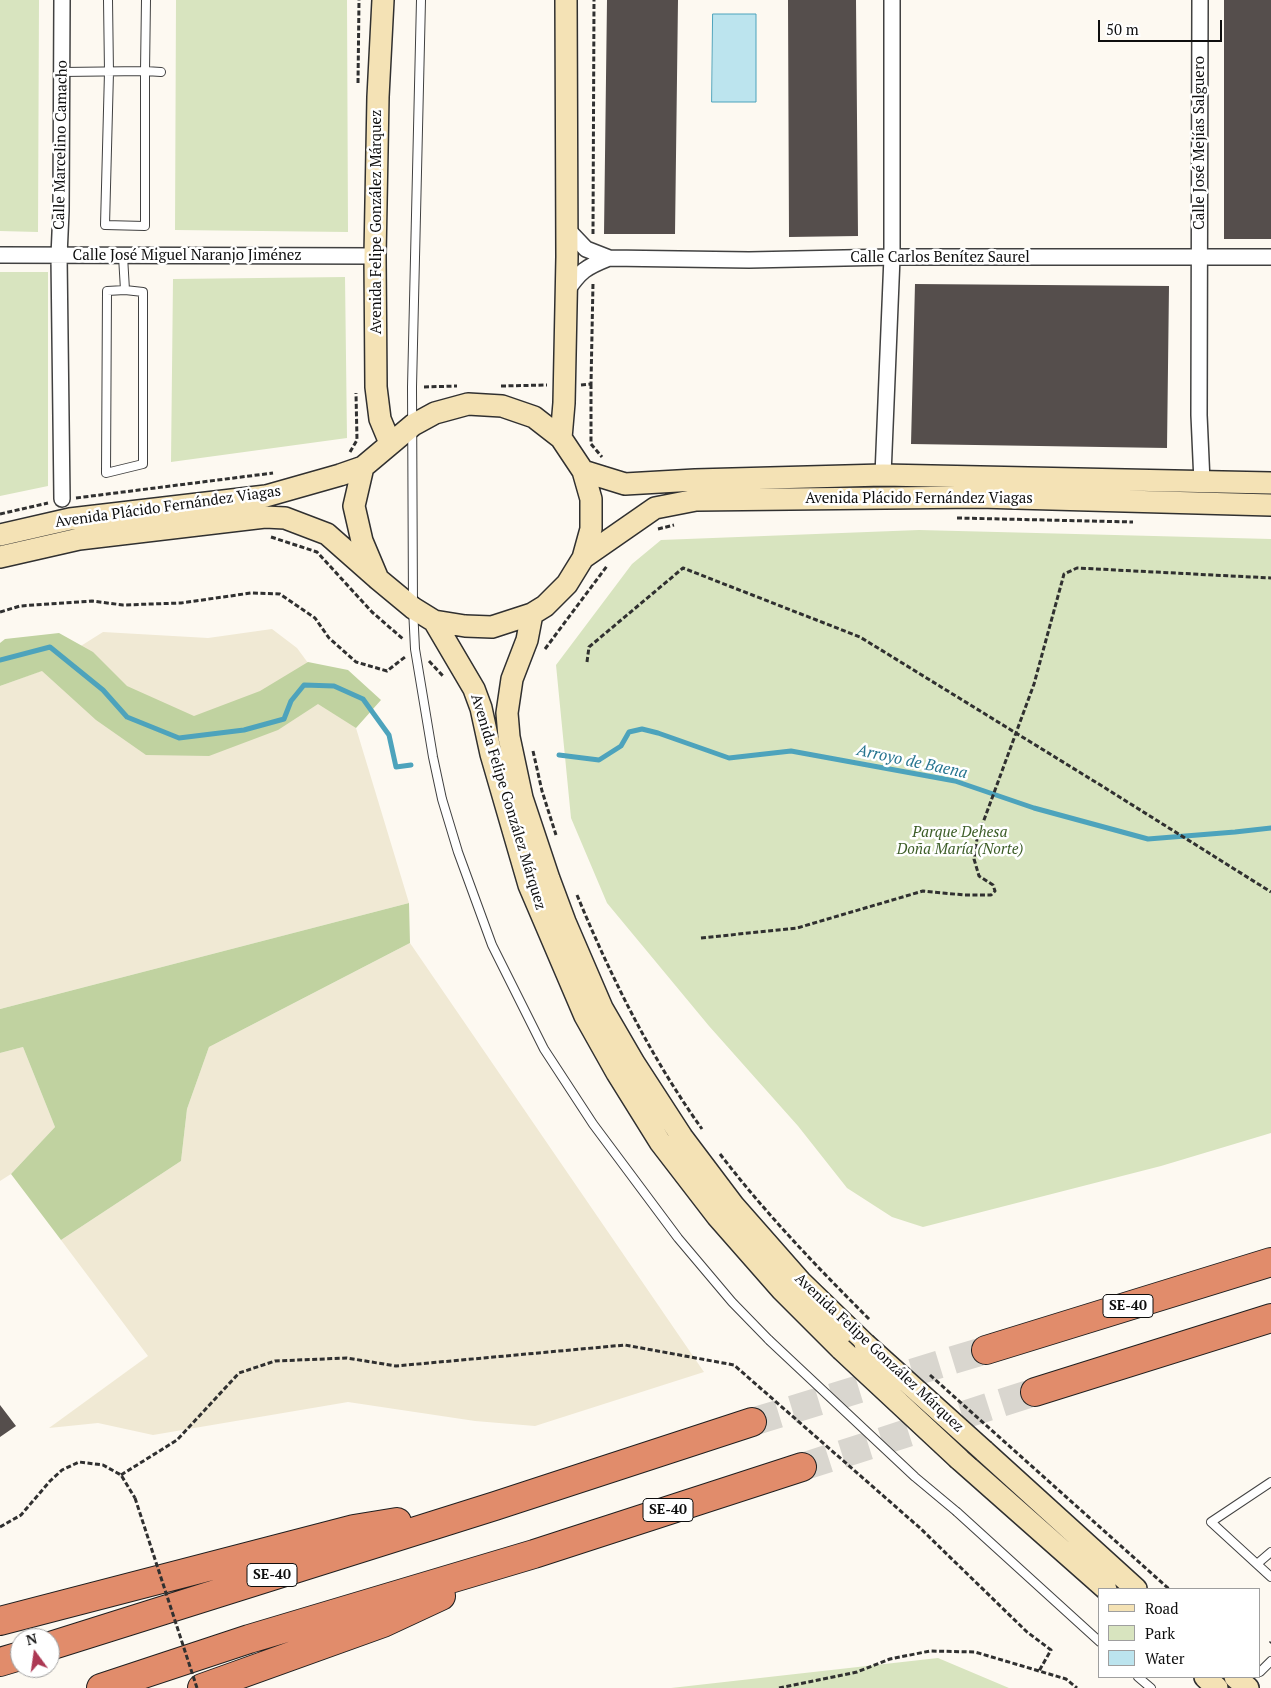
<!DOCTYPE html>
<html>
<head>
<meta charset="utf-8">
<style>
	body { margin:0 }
	#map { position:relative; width:1271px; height:1688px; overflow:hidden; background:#fdf9f1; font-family:"PT Serif",serif }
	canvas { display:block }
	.legend { position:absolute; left:1098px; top:1588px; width:162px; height:90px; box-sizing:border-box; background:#fff; border:1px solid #9f9f9f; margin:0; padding:6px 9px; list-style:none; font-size:15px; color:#0e0e0e }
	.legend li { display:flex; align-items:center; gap:10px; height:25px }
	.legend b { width:25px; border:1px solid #9f9f9f }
	.north { position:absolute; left:10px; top:1628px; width:50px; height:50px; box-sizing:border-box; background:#fff; border:1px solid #9f9f9f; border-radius:50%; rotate:346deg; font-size:14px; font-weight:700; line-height:20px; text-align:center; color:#0e0e0e }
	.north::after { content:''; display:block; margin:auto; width:18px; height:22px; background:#ac3853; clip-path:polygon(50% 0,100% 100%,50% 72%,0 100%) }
	.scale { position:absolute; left:1098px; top:20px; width:124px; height:22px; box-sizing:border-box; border:2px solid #0e0e0e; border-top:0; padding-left:6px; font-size:15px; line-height:18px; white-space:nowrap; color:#0e0e0e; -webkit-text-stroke:4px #fff; paint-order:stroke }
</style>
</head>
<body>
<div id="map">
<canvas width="1271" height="1688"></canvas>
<ul class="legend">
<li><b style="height:6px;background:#f4e2b5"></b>Road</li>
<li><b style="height:14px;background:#d8e4bf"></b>Park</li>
<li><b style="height:14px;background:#bce4ee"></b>Water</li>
</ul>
<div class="north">N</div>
<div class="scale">50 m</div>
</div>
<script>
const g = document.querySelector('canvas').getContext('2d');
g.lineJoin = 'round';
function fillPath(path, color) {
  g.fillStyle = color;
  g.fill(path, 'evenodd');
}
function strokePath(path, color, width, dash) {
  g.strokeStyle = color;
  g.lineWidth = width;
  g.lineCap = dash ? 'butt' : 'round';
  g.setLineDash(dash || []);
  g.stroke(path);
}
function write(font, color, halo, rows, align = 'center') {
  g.font = font + ' "PT Serif",serif';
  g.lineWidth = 5;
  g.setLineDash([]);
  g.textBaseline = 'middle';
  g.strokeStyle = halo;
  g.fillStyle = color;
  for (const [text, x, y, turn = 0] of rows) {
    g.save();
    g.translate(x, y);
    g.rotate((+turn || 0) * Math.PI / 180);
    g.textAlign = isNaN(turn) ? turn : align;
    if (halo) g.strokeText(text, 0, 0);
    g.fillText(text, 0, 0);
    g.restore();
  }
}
fillPath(new Path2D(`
	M272 629 297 648 356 728 409 903 0 1009V686L41 671 103 632 208 638Z
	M410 943 704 1372 535 1426 475 1421 348 1402 153 1435 98 1423 49 1428 148 1356 61 1240 181 1161 187 1109 209 1047Z
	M23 1047 55 1127 11 1174 0 1181V1053Z`), '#f0e9d4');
fillPath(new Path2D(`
	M0 0H39L38 232 0 231Z
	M176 0H347L348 232 175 230Z
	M0 272H48V486L0 496Z
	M345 277 347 438 171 462 173 279Z
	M919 530 1271 539V1133L1161 1166 923 1227 892 1217 847 1188 798 1126 709 1026 607 903 571 818 556 665 632 564 661 540Z
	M938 1658 1009 1688H671Z`), '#d8e4bf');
fillPath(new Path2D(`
	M59 633 93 652 127 686 194 716 260 691 308 662 348 670 381 700 356 728 318 704 278 730 209 756 146 755 96 720 42 671 0 686V643L5 639Z
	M409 903 410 943 209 1047 187 1109 181 1161 61 1240 11 1174 55 1127 23 1047 0 1053V1009Z`), '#c0d2a0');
const water = new Path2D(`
	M713 14H756V102H712Z`);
fillPath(water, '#bce4ee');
strokePath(water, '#4da3bc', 1);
strokePath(new Path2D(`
	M0 660 50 647 103 690 127 717 179 738 244 730 284 719 291 701 304 685 334 686 363 699 389 735 396 767 411 765
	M559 755 599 760 621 746 629 732 642 729 658 733 729 758 791 751 955 781 1034 808 1148 839 1235 832 1271 828`), '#4da3bc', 5);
fillPath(new Path2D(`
	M607 0H678L675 234H604Z
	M788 0H856L858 236 789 237Z
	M1224 0H1271V239H1224Z
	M915 284 1169 286 1167 448 911 444Z
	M0 1405 16 1426 0 1437Z`), '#554e4c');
strokePath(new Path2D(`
	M752 1422 986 1350
	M802 1467 1035 1392`), '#d9d6cf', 28, [28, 14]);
const lane = new Path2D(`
	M146 0 145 71 161 72
	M421 0 412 387 413 608 415 649 433 757 442 799 458 852 492 945 544 1049 593 1124 678 1238 732 1302 769 1340
	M62 72 145 71V226L105 225 109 72 108 0
	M123 256 125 290 107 291 106 473 143 464V292L125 290
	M1271 1482 1211 1522 1271 1577
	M957 1512 1100 1642
	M1257 1564 1271 1552
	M1260 1672 1271 1661
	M1138 1677 1151 1688`);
const street = new Path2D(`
	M1200 0 1199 415 1202 482
	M567 229 586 249 609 258 749 260 892 257H1271
	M0 255 375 256
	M566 292C580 271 586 267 609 258
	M883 475 892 257V0
	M62 499 59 256 61 211 62 0`);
const secondary = new Path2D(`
	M383 0 378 97 375 256 376 387 380 419 390 443
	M561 438 564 403 567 257 566 0
	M583 471 625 484 695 480 883 475 1271 483
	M0 535 70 519 266 496 340 475 363 467
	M0 557 79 539 265 517 285 518 327 534 378 579 413 608 434 621 465 626 492 627 532 614 545 606 567 584 583 558 591 529V499L583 471 561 438 534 417 502 406 468 404 435 413 413 425 363 467 354 506 362 541 378 579
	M583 558 655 508 696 500 979 497 1271 505
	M532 614 527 640 512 679 507 713 509 737 522 798 549 879 565 922 602 1008 634 1063 682 1137 734 1206 800 1281 865 1344
	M434 621 474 689 481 708 491 754 529 885 585 1016 617 1073 660 1142 717 1216 782 1290 841 1349
	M984 1451 1136 1589
	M959 1459 1106 1589
	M1205 1677 1217 1688
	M1235 1677 1248 1688`);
const highway = new Path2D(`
	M986 1350 1271 1262
	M1035 1392 1271 1318
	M0 1621 354 1529 397 1522
	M50 1646 495 1506 752 1422
	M0 1662 20 1656
	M101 1688 249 1639 534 1554 802 1467
	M202 1688 383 1623 441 1596`);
strokePath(lane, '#414141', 10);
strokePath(street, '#414141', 18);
strokePath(secondary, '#303030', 24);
strokePath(highway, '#1f1f1f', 30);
strokePath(new Path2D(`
	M358 83 359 0
	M593 234 594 0
	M591 384V444L602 457
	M581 385 591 384 593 283
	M501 386 547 385
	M424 387 457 386
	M350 452 357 440 356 393
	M76 498 273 473
	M0 514 48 503
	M957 518 1133 522
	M658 529 674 525
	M271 537 317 552 372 612 403 639
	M0 612 20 606 92 601 123 605 181 603 251 593 280 594 315 618 329 638 356 662 387 671 405 657
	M545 649 607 566
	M429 661 443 676
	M587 662 589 647 683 568 860 637 1102 786 1271 892
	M533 751 542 791 556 835
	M577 895C611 977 650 1056 702 1129
	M701 938 797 928 923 891 964 895H991L995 891 993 885 979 876 974 859 977 839 1034 684 1064 574 1077 568 1271 578
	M720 1154C766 1214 817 1267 870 1320
	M930 1375 1169 1589
	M121 1475 177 1440 239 1373 275 1361 347 1358 396 1366 625 1345 734 1365 920 1528 1027 1632 1051 1650 1039 1671
	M0 1527 21 1515 50 1481 62 1470 79 1462 103 1465 121 1475 135 1498
	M1270 1643 1271 1642
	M779 1688 857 1672 890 1659 930 1651 975 1652 1066 1679 1077 1688`), '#303030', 3, [5, 2.5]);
strokePath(lane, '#fff', 8);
strokePath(street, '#fff', 15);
strokePath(secondary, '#f4e2b5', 21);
strokePath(highway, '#e18c6b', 28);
const laneBridge = new Path2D(`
	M769 1340 915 1477 957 1512`);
const secondaryBridge = new Path2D(`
	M865 1344 984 1451
	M841 1349 959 1459`);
strokePath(laneBridge, '#414141', 10, []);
strokePath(secondaryBridge, '#303030', 24, []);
strokePath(new Path2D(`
	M135 1498 197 1688`), '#303030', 3, [5, 2.5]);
strokePath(laneBridge, '#fff', 8);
strokePath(secondaryBridge, '#f4e2b5', 21);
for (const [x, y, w] of [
	[1128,1306,50],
	[668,1510,50],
	[272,1575,50]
]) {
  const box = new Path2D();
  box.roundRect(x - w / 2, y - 11.5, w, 23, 4);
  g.fillStyle = '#fff';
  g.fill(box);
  strokePath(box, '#0e0e0e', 1);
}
write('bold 14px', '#0e0e0e', null, [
	["SE-40",1128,1306],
	["SE-40",668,1510],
	["SE-40",272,1575]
]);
write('15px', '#0e0e0e', '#fff', [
	["Calle José Mejías Salguero",1200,143,-90],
	["Calle Marcelino Camacho",61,145,-89],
	["Avenida Felipe González Márquez",377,222,-90],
	["Calle José Miguel Naranjo Jiménez",187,256],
	["Calle Carlos Benítez Saurel",940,258],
	["Avenida Plácido Fernández Viagas",919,499],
	["Avenida Plácido Fernández Viagas",168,507,-8],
	["Avenida Felipe González Márquez",508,802,73],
	["Avenida Felipe González Márquez",879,1353,43]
]);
write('italic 15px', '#3c5d27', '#fff', [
	["Parque Dehesa",960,833],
	["Doña María (Norte)",960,850]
]);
write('italic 16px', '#277590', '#fff', [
	["Arroyo de Baena",912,762,12]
]);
</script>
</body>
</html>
